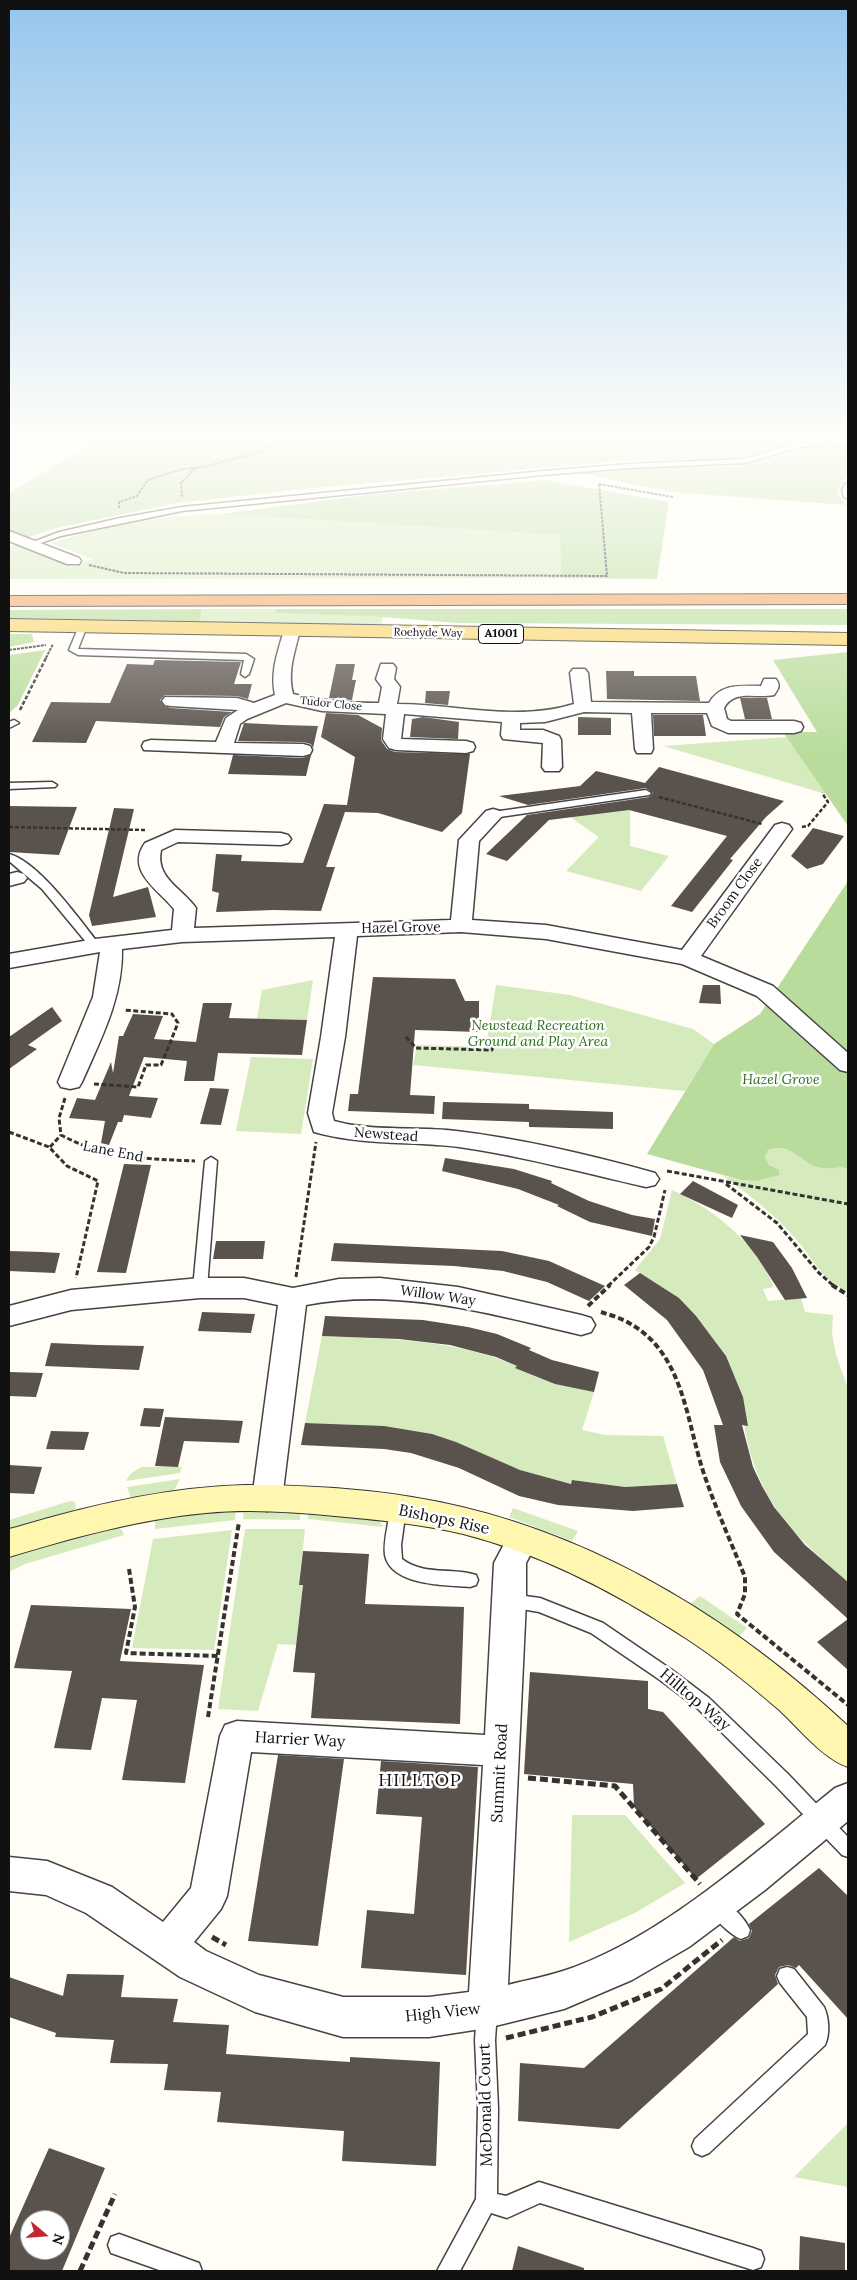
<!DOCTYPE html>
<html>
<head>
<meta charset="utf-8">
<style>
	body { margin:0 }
	#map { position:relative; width:857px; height:2280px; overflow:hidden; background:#fffdf5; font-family:Lora,serif }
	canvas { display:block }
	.frame { position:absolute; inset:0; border:10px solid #111; pointer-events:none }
	.north { position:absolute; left:20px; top:2210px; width:50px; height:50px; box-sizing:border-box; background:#fff; border:1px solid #a0a0a0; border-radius:50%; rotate:108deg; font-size:14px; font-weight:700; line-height:20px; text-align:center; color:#111 }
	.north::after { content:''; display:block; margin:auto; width:18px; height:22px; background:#c4262e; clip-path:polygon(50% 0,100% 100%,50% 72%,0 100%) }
</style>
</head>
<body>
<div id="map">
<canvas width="857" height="2280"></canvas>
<div class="frame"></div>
<div class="north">N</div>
</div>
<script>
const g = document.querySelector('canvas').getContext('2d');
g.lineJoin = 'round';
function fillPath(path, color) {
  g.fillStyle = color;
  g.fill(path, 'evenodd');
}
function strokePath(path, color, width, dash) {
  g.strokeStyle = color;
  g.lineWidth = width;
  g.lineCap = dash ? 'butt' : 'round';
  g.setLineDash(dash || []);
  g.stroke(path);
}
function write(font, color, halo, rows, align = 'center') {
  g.font = font + ' Lora,serif';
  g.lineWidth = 5;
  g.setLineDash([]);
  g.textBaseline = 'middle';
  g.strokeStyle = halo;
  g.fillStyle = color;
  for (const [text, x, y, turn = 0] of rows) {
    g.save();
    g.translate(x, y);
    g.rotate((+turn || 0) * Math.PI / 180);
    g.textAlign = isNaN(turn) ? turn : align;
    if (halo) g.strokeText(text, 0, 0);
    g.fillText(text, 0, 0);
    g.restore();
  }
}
fillPath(new Path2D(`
	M221 514 560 535 561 578 9 579V547L16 544 73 567 92 559 51 543 125 522 179 516Z
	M202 609H276V613L383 617 381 626 198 624Z
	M787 737 826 794 663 746Z
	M630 809V846L669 856 641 891 566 871 599 837 570 817Z
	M313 980 307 1020 257 1019 262 990Z
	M496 985 570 995 693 1029 714 1044 685 1091 413 1065 417 1045 486 1047Z
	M251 1057 313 1059 301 1134 236 1131Z
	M777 1147C785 1148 793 1150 800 1155 807 1160 811 1166 820 1168 830 1170 839 1165 848 1169V1292C818 1276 816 1262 795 1238 774 1214 750 1195 723 1176L741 1180 769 1165 765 1157 768 1150Z
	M672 1190C717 1211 754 1242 774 1287L763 1289 768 1301 801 1298 805 1312 833 1315 832 1334 836 1355 848 1388V1582C792 1534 757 1501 744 1425H748C734 1349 698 1311 635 1270L660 1239Z
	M322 1336C391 1339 453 1339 517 1366L516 1368 594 1392 582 1430 605 1435 663 1436 677 1484 625 1487 572 1480 571 1484 520 1470 444 1439 359 1425 305 1423Z
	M141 1467H182L180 1473 126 1481 130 1474Z
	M180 1479 174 1491 131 1498 127 1487Z
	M70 1501 75 1502 76 1508 72 1512 9 1530V1520Z
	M308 1508 377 1517 383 1527 308 1519Z
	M513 1508 578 1531 572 1541 509 1517Z
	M236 1509 235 1520 155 1529V1519Z
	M244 1509H300V1520L243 1519Z
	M115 1527 122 1530 124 1535 25 1564 9 1572V1557L58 1541Z
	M245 1529H305L299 1585H303L296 1645 278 1644 258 1711 218 1709Z
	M232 1530 214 1650 132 1648 153 1539Z
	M700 1596 747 1628 738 1637 690 1604Z
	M572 1815H625L685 1883 635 1913 569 1942Z
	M848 2123V2187L794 2177Z`), '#d5ebbd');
fillPath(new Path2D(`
	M91 435H848V441L833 437 795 442 757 454 716 459 633 460 304 489 177 503 56 528 26 538 9 532V493L83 449Z
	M827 443 848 447V471L837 492 846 505 670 492 580 473 674 467H735Z
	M546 480 669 502 657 579 561 578 560 535 221 514 375 494Z
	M202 609 199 621 9 618V610Z
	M276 609H848V625L457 623 383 617 275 613Z
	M9 634H32L34 642 9 647Z
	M45 650 18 705 9 713V655Z
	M848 652V826L783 732H817L773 660Z
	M848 881V1169C839 1165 831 1170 821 1168 801 1164 792 1141 768 1150L765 1157 769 1165 779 1170V1175L756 1181 741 1180 647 1154 714 1044 760 1014Z`), '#b9dc9c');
fillPath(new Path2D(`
	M155 660 241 662 234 684H252L248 699 237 696 165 695 160 700 164 706 171 708 232 712 224 717 220 727 96 721 86 743 32 742 51 702 110 703 127 664 153 665Z
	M336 664H355L352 680H356L352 700 329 698Z
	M606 671H634V676H696L700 701 607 699Z
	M426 691H450L448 705 425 703Z
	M740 698H767L772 719H745Z
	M326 713 358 715 382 728 381 740 387 749 395 752 470 754 462 813 442 832 378 813 345 812 346 809 326 867H335L321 911 274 910 216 912 219 893 212 891 216 854 242 855 241 861 303 863 324 804 347 805 355 757 321 737Z
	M653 715H703L706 736H654Z
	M423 717 459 722 458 739 410 737 412 719Z
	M578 717 611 718V735H578Z
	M244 723 284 725 318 726 313 748 311 744 303 742 238 741Z
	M233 755 303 758 311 755 306 776 228 774Z
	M659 767 784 801 766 817 730 859 733 860 692 912 671 906 727 836 629 810 549 820 507 861 486 854 527 815 649 797 653 793 646 788 528 805 499 796 580 786 596 771 645 783Z
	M9 806 77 807 59 855 9 852Z
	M114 808 134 809 113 897 148 887 156 917 92 926 89 915Z
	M813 828 844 836 823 864 807 869 791 856Z
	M373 977 455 979 465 1001H479V1032L415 1030 410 1095 435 1096 434 1114 348 1111 350 1094H358Z
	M703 985H720L721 1004 699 1003Z
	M203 1003H232L229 1018 307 1020 302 1055 218 1053 214 1081H184L187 1061 144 1057 129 1096 158 1098 151 1118 124 1115 122 1122H118L109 1145 101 1143 105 1121 69 1118 77 1098 95 1100 111 1062 113 1073 119 1036H123L133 1014 163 1016 154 1039 196 1042Z
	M52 1007 62 1021 28 1045 37 1049 9 1069V1037Z
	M210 1088 229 1089 221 1125 200 1124Z
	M443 1102 529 1104V1109L613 1112V1129L529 1127V1122L442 1119Z
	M445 1158 514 1169 552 1181 551 1183 589 1201 632 1215 655 1219 652 1236 590 1222 557 1206 559 1205 518 1189 442 1171Z
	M124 1164 151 1165 126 1273 97 1272Z
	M693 1181 738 1205 732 1218 680 1194Z
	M740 1235 773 1242 792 1268 807 1298 785 1300 757 1257Z
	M216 1241H265L263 1259H213Z
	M334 1243 502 1251 549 1261 605 1286 589 1301 547 1282 503 1271 454 1266 331 1261Z
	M9 1251 42 1252 60 1253 55 1273 9 1271Z
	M640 1273 679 1298 696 1316 726 1356 743 1397 748 1426 742 1425 753 1467 762 1486 774 1507 805 1545 848 1582V1670L817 1642 848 1619 774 1552 741 1506 720 1462 714 1425H723L703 1370 667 1320 624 1285Z
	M202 1312 255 1314 251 1333 198 1331Z
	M325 1316 423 1320 468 1327 497 1334 531 1348 529 1350 552 1360 599 1372 594 1392 555 1384 515 1368 517 1366 496 1357 450 1345 399 1339 322 1336Z
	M51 1343 98 1345 144 1346 139 1370 45 1366Z
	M9 1372 43 1373 36 1397 9 1396Z
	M144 1408 164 1409 160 1427 140 1426Z
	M165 1417 243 1421 239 1443 184 1441 178 1467 155 1466Z
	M305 1423 384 1426 432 1434 456 1442 520 1470 571 1484 572 1480 625 1487 677 1484 684 1507 633 1511 558 1505 519 1496 459 1468 411 1453 384 1449 301 1445Z
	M51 1431 89 1432 84 1450 46 1449Z
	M9 1465 42 1467 34 1494 9 1493Z
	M303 1551 369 1554 365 1604 464 1607 460 1724 311 1718 315 1673 293 1672 303 1585H299Z
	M31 1605 131 1609 120 1661 204 1665 185 1783 122 1780 137 1700 102 1698 91 1750 54 1748 72 1671 14 1668Z
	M530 1672 648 1681V1709L663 1712 765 1824 696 1879 634 1807 633 1784 524 1774Z
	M278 1755 344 1759 318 1946 248 1941Z
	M381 1761 478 1767 466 1975 361 1968 367 1910 414 1914 422 1817 376 1814Z
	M819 1868 848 1896V2019L799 1965 796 1968 788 1965 779 1967 775 1975 778 1984 619 2129 518 2121 520 2063 584 2068 734 1937 740 1941 749 1938 752 1931 749 1924Z
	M67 1974 124 1975 121 1997 178 1999 173 2022 229 2025 226 2054 350 2062V2057L440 2062 436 2166 342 2161 344 2131 217 2122 221 2092 164 2090 168 2064 110 2063 114 2040 55 2037 56 2033 9 2017V1977L63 1996Z
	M49 2148 105 2168 62 2271H9V2238ZM30 2220H60V2250H30Z
	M800 2236 845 2243V2271H799Z
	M518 2246 584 2268V2271H512Z`), '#5a524d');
const lane = new Path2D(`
	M828 438 848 441V445L828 442 796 448 745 463 629 468 543 475 182 511 61 536 32 546 28 544 59 532 120 518 182 507 543 471 629 464 745 459 793 445Z
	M845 484H848V499L844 497 842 490Z
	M83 623 87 626 78 649H79L246 654 254 659 249 674 245 677 241 674 244 660 78 655 69 650 79 626Z
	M14 720 19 723 9 728V722Z
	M52 782 57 785 55 787 9 789V783Z
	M646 790 651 793 649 795 493 818 488 815 493 812Z
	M9 854C39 862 79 919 99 944L100 946 99 948H91L42 889 9 861Z
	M211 1157 217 1161 207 1288 205 1291H195L193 1288 205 1161Z
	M398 1503 403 1505 406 1509 401 1545 402 1559C424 1576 451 1567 476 1575L478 1580 476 1585 470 1587C446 1585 391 1586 385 1555 383 1541 389 1523 390 1509L393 1505Z
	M510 1594 540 1598 603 1623 672 1670 709 1698 788 1774 848 1837V1857L842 1855 776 1786 697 1708 660 1680 591 1633 539 1612 504 1606 502 1601 504 1596Z
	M718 1898C730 1903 745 1918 750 1930L748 1936 741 1939C729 1934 714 1919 709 1907L711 1901Z
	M787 1967 794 1969 824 2007C829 2018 830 2034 825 2045L709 2153 702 2156 695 2153 692 2146 695 2139 808 2034 807 2017 780 1983 777 1976 780 1969Z
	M487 2001 494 2004 497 2011 495 2040 498 2108 497 2194 506 2196 539 2182 753 2248 761 2251 764 2259 761 2267 753 2270 540 2203 507 2218 491 2213 460 2271H437L476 2199 478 2108 475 2040 477 2011 480 2004Z
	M119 2234 199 2263 202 2271H162L111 2253 108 2245 111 2237Z`);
const street = new Path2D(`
	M9 531 79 558 81 561 79 564H67L9 541Z
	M292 625 298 626 300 630C295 652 287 671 293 694 321 701 350 703 379 703L382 687 376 679 381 664H393L396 668 394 679 400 687 397 704C455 704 517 722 574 704L570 673 573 669H585L588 673 591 702 709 703C721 683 741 686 761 686L764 679H776C781 686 778 689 774 695 756 699 734 689 724 708L727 719 731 721H794L801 723 803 727 801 731 794 733H728L712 726 707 713H651L653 749 651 753H637L635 749 632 713 584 712 545 722 520 723V730H543L559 736 561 740 562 767 559 771H545L542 767 543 743 503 739 501 735 502 722 404 714 401 739 466 741 473 743 475 747 473 751 466 753 396 750 389 748 383 739 386 714 322 711 286 703 247 719 240 724 234 743 303 744 310 746 312 750 310 754 303 756 144 750 142 746 144 742 151 740 216 742 226 718 238 710 171 706 165 705 162 701 165 697 237 698 254 703 275 695C270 671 278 652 284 630L286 626Z
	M493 809 500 811 503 815 479 841 472 920 546 925 682 950 775 825 782 823 789 825 792 829 701 956 773 986 848 1053V1072L840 1070 757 996 682 964 546 939 461 932 357 936 345 1037 332 1113 334 1121C374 1132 416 1126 456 1131 523 1139 591 1155 655 1173L659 1179 655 1185 646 1187C584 1173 522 1156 459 1147 408 1141 365 1146 314 1132L308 1113 321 1037 335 937 182 942 122 949C123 997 101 1039 82 1082L79 1087 70 1089 61 1087 58 1082 93 997 100 952 9 968V954L95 939 172 930 174 909C159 890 125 871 145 843L175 830 281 833 288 835 291 839 288 843 281 845 178 842 161 850C155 878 182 888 196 908L194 928 451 920 459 840 486 811Z
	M17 872 24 874 27 878 24 882 9 886V874Z
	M200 1278H244L293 1288 339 1279 380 1278 458 1287 581 1315 591 1318 595 1325 591 1332 581 1335C490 1314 400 1287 306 1305L282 1499 278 1508 267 1511 256 1508 252 1499 278 1305 244 1298H200L71 1310 9 1326V1306L71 1290Z
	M522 1527 533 1531 538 1540 526 1563V1601L508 1985C526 1980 545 1977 563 1971 659 1940 757 1851 835 1788L848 1783V1821L765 1890 689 1947 632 1980 564 2009 487 2028 429 2037H343L255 2012 180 1977 86 1913 46 1895 9 1891V1857L47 1861 112 1887 163 1922 191 1888 220 1736 225 1725 237 1721 485 1735 494 1563 511 1531ZM251 1752 483 1765 469 1992 429 1997H343L259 1975 206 1951 194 1942 221 1909 227 1896Z`);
const secondary = new Path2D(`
	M245 1485C317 1485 392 1490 462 1507 608 1542 739 1624 848 1726V1767C823 1759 798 1727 778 1709 749 1684 719 1660 687 1639 618 1594 543 1554 463 1534 421 1524 378 1520 335 1516 292 1512 249 1509 206 1513 140 1519 72 1538 9 1557V1529L17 1527C90 1505 168 1487 245 1485Z`);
const primary = new Path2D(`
	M9 619 848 633V645L9 631Z`);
const highway = new Path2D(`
	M848 594V604L9 606V596Z`);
strokePath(lane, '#444', 3);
strokePath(street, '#444', 3);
strokePath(secondary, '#333', 2);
strokePath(primary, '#222', 2);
strokePath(highway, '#222', 2);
strokePath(new Path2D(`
	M599 484 673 497
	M182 497 181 483 195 468
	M119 508V502L137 496 148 480 182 469 204 467 263 451 281 435
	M89 565 124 573 607 576 599 483
	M9 650 46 645
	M46 658 53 644`), '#333', 2, [3, 1]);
strokePath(new Path2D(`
	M20 710 47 656
	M659 797 762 824
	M9 827 145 830
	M802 827 808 826 828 802 822 793`), '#333', 2.5, [4, 2]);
strokePath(new Path2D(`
	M406 1037 416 1048 492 1050 494 1041
	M94 1084 138 1087 146 1065H161L178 1023 172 1014 124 1010
	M65 1098 59 1118 61 1135C103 1158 148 1159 195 1161
	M9 1132 49 1147 67 1166 98 1181 76 1278
	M50 1147 61 1135
	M667 1171 848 1204
	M726 1184 777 1223 819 1273 834 1286
	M296 1277 316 1142
	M608 1286 649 1247 654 1237 665 1190`), '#333', 3, [5, 2.5]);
strokePath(new Path2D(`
	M832 1285 848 1295
	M588 1306 610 1285
	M601 1312C610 1315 621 1318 629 1323 683 1353 686 1418 703 1471 715 1507 731 1542 745 1577V1594L737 1614 848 1705
	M129 1569 135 1607 126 1653 218 1656
	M208 1717 239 1522`), '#333', 4, [6, 3]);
strokePath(new Path2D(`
	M528 1778 615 1786 700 1884
	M212 1937 226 1945
	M506 2038 592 2017 661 1989 722 1940
	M80 2271 115 2194`), '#333', 5, [8, 4]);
fillPath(lane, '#fff');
fillPath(street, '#fff');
fillPath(secondary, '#fff6b0');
fillPath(primary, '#f9d66b');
fillPath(highway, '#f5a25d');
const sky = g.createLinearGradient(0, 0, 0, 755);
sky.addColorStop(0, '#95c6ee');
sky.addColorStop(0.58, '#fffefa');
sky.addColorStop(1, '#fffefa00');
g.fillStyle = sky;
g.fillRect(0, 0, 857, 755);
write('11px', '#111', '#fff', [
	["Roehyde Way",428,633,1],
	["Tudor Close",331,704,6]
]);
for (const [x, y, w] of [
	[501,634,45]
]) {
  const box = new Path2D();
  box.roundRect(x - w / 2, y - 9.5, w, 19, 4);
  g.fillStyle = '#fff';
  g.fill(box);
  strokePath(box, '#111', 1);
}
write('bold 12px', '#111', null, [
	["A1001",501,634]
]);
write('14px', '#111', '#fff', [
	["Broom Close",735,893,-54],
	["Hazel Grove",401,928,-1],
	["Newstead",386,1135,4],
	["Lane End",113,1152,11],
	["Willow Way",438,1296,8]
]);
write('italic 14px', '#2f6b1f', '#fff', [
	["Newstead Recreation",538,1026],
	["Ground and Play Area",538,1042],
	["Hazel Grove",781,1080]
]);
write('16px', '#111', '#fff', [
	["Bishops Rise",444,1520,12],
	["Hilltop Way",695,1700,40],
	["Harrier Way",300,1740,3],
	["Summit Road",500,1773,-87],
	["High View",443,2013,-6],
	["McDonald Court",486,2105,-91]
]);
g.letterSpacing = '1px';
write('18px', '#111', '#fff', [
	["HILLTOP",420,1781]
]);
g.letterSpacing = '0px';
</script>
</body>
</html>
